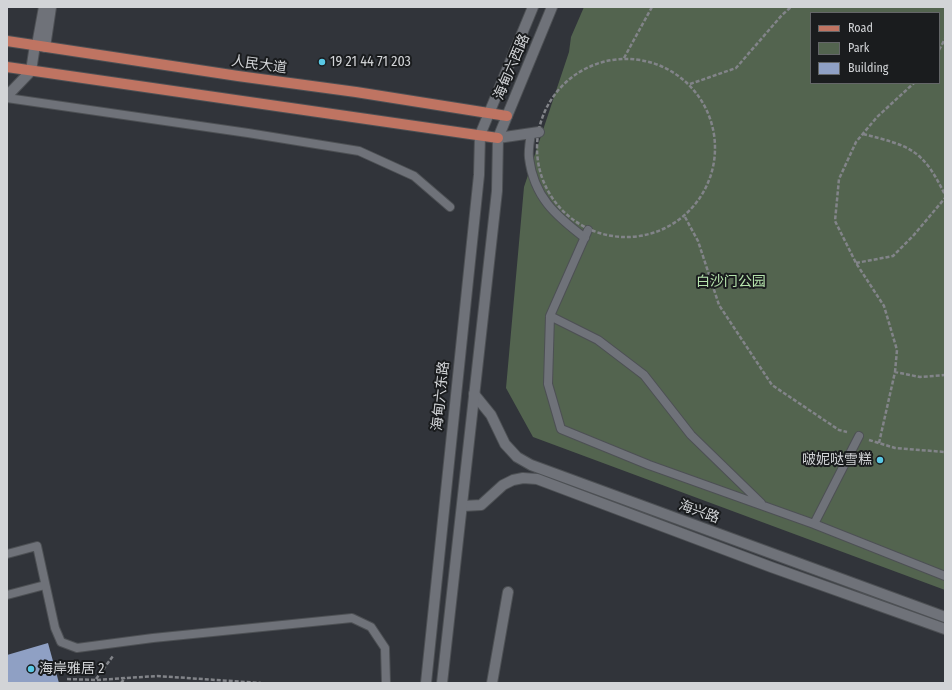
<!DOCTYPE html>
<html>
<head>
<meta charset="utf-8">
<style>
	body { margin:0 }
	#map { position:relative; width:952px; height:690px; overflow:hidden; background:#31343a; font-family:"Fira Sans Condensed",sans-serif }
	canvas { display:block }
	.frame { position:absolute; inset:0; border:8px solid #d2d4d7; pointer-events:none }
	.legend { position:absolute; left:810px; top:12px; width:130px; height:72px; box-sizing:border-box; background:#1a1c1e; border:1px solid #646668; margin:0; padding:5px 7px; list-style:none; font-size:12px; color:#d2d4d7 }
	.legend li { display:flex; align-items:center; gap:8px; height:20px }
	.legend b { width:20px; border:1px solid #646668 }
</style>
</head>
<body>
<div id="map">
<canvas width="952" height="690"></canvas>
<div class="frame"></div>
<ul class="legend">
<li><b style="height:5px;background:#bf7462"></b>Road</li>
<li><b style="height:11px;background:#53644f"></b>Park</li>
<li><b style="height:11px;background:#8fa0c4"></b>Building</li>
</ul>
</div>
<script>
const g = document.querySelector('canvas').getContext('2d');
g.lineJoin = 'round';
function fillPath(path, color) {
  g.fillStyle = color;
  g.fill(path, 'evenodd');
}
function strokePath(path, color, width, dash) {
  g.strokeStyle = color;
  g.lineWidth = width;
  g.lineCap = dash ? 'butt' : 'round';
  g.setLineDash(dash || []);
  g.stroke(path);
}
function write(font, color, halo, rows, align = 'center') {
  g.font = font + ' "Fira Sans Condensed","Noto Sans SC",sans-serif';
  g.lineWidth = 4;
  g.setLineDash([]);
  g.textBaseline = 'middle';
  g.strokeStyle = halo;
  g.fillStyle = color;
  for (const [text, x, y, turn = 0] of rows) {
    g.save();
    g.translate(x, y);
    g.rotate((+turn || 0) * Math.PI / 180);
    g.textAlign = isNaN(turn) ? turn : align;
    if (halo) g.strokeText(text, 0, 0);
    g.fillText(text, 0, 0);
    g.restore();
  }
}
fillPath(new Path2D(`
	M584 7H945V590L533 437 506 388 524 187 569 52 571 37ZM811 13H939V83H811Z`), '#53644f');
fillPath(new Path2D(`
	M48 643 59 683H7V655Z`), '#8fa0c4');
const service = new Path2D(`
	M7 98 248 133 359 151 414 176 450 207
	M531 133C530 141 528 150 529 158 534 197 555 215 585 238
	M588 230 550 316 548 384 561 429 649 465 814 524 945 576
	M550 316 598 340 644 375 691 435 761 503
	M814 524 859 436
	M7 554 37 546 55 628 61 642 77 648 153 638 352 618 371 627 385 648 386 683
	M7 595 45 585`);
const minor = new Path2D(`
	M7 96 31 71 35 45
	M498 138 539 132
	M492 683 508 592`);
const tertiary = new Path2D(`
	M37 45 44 7
	M45 47 51 7
	M474 394 491 415 505 444 517 457 531 465 945 617
	M463 506 481 505 503 485 513 480 523 478 537 479 771 567 945 629`);
const secondary = new Path2D(`
	M426 683 479 175 480 135 533 7
	M442 683 497 191 498 138 552 7`);
const primary = new Path2D(`
	M7 41 238 76 356 92 507 116
	M7 67 498 138`);
strokePath(service, '#4d5054', 10);
strokePath(minor, '#4d5054', 12);
strokePath(tertiary, '#4d5054', 12);
strokePath(secondary, '#4d5054', 12);
strokePath(primary, '#4d5054', 12);
strokePath(new Path2D(`
	M939 50 945 39
	M624 58 652 7
	M537 148a89 89 0 1 1 178 0a89 89 0 1 1-178 0Z
	M690 84 736 68 782 15 791 7
	M863 134C910 146 923 149 945 195
	M685 217 698 241 719 305 772 385 839 430 847 432
	M856 263 893 256 913 236 945 198
	M895 372 897 350 884 306 856 263 835 221 839 179 856 142 877 117 914 83
	M869 440 895 448 945 452
	M879 443 895 372 920 377 945 375
	M67 679 96 680 157 676 261 683
	M96 679 113 656
	M121 683 125 678`), '#828489', 2.5, [4, 2]);
strokePath(service, '#6f7279', 8);
strokePath(minor, '#6f7279', 10);
strokePath(tertiary, '#6f7279', 10);
strokePath(secondary, '#6f7279', 10);
strokePath(primary, '#bf7462', 10);
for (const [x, y, r, color] of [
	[322,62,4,"#59c8e5"],
	[880,460,4,"#59c8e5"],
	[31,669,4,"#59c8e5"]
]) {
  const dot = new Path2D();
  dot.arc(x, y, r, 0, 2 * Math.PI);
  g.fillStyle = color;
  g.fill(dot);
  strokePath(dot, '#1a1c1e', 1.5);
}
write('14px', '#d2d4d7', '#1a1c1e', [
	["19 21 44 71 203",330,62],
	["啵妮哒雪糕",872,460,"right"],
	["海岸雅居 2",39,669]
], 'left');
write('14px', '#d2d4d7', '#1a1c1e', [
	["人民大道",259,65,8],
	["海甸六西路",512,67,-67],
	["海甸六东路",441,396,-84],
	["海兴路",699,512,20]
]);
write('14px', '#b5e2ac', '#1a1c1e', [
	["白沙门公园",731,282]
]);
</script>
</body>
</html>
